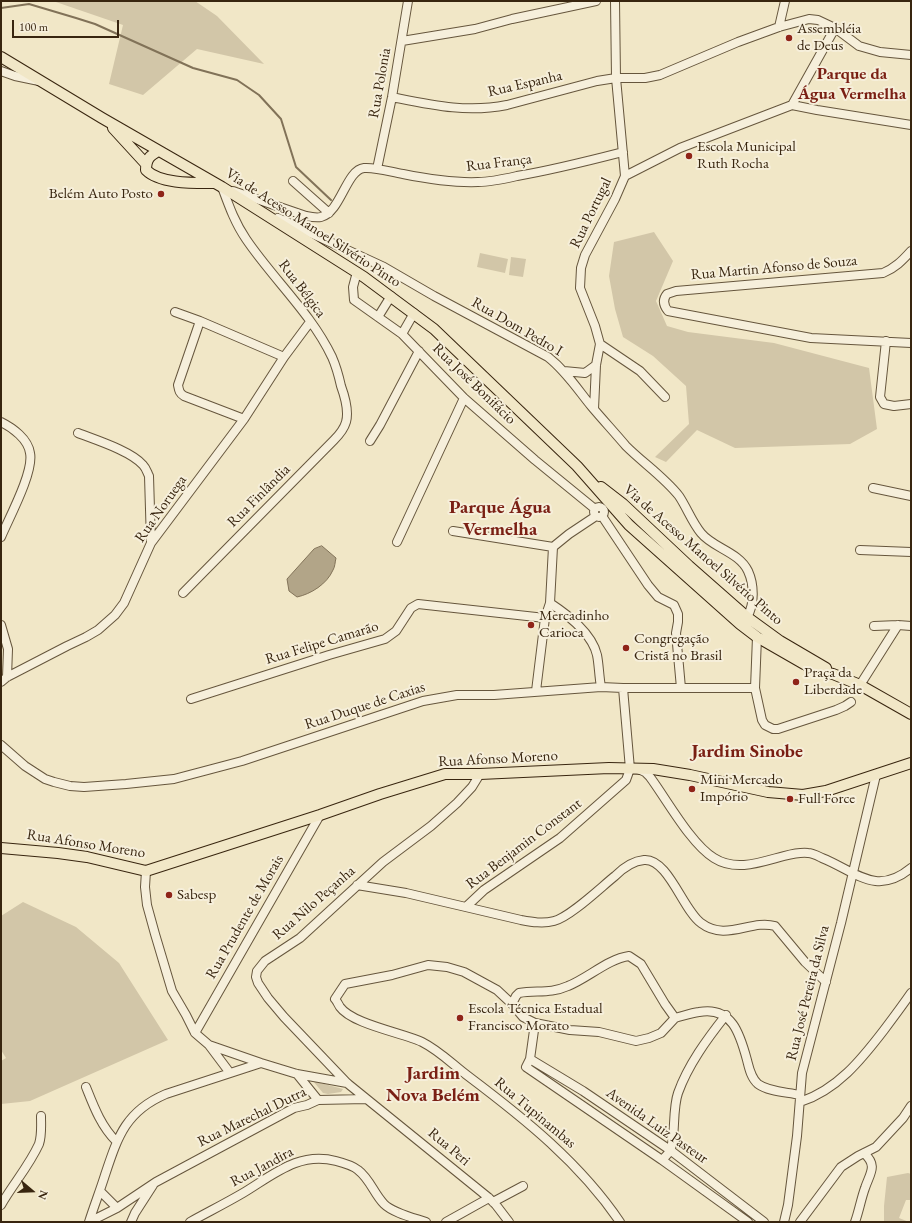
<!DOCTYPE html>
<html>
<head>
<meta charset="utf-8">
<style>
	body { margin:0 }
	#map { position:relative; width:912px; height:1223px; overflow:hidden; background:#f1e7c7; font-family:"EB Garamond",serif }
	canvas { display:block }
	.frame { position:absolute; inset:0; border:2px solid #38250f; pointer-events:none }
	.north { position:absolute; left:12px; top:1171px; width:40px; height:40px; -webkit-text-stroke:3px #f6efdb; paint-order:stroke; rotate:109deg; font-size:11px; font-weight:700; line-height:16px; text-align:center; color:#38250f }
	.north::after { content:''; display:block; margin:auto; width:14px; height:18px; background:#38250f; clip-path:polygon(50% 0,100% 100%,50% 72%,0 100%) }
	.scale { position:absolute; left:12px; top:20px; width:107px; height:18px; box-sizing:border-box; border:2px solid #38250f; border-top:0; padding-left:5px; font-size:12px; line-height:14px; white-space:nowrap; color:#38250f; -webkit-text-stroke:3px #f6efdb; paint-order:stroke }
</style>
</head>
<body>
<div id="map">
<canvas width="912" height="1223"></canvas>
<div class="frame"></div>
<div class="north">N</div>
<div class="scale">100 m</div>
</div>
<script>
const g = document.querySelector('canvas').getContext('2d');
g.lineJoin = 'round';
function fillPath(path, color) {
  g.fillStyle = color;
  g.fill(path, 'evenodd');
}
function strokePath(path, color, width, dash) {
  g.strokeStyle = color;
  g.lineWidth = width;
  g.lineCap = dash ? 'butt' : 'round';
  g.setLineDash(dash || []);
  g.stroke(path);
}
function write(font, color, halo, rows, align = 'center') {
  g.font = font + ' "EB Garamond",serif';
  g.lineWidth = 4;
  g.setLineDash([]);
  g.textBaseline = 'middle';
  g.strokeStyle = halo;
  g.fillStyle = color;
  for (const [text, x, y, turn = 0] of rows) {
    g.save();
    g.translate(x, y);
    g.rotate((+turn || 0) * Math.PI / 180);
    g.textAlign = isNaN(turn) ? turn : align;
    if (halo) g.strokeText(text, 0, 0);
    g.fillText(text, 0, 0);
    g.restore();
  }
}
fillPath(new Path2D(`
	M53 1H195L217 16 264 64 197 49 143 95 109 84 123 25Z
	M654 232 673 261 656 301 667 326 688 332 774 343 869 368 877 429 850 444 735 448 697 430 666 462 655 457 689 424 686 386 653 356 623 337 615 309 609 276 614 242Z
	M480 253 508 259 505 273 477 267Z
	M511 257 526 259 523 277 509 275Z
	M23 902 76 927 119 963 168 1040 30 1101 1 1104V1061L6 1058 1 1050V916Z
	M313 1081 343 1089 341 1092 328 1094 323 1093Z
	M908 1173 911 1174V1200H906L899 1218 909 1222H884V1206L887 1177Z`), '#d2c6a8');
const water = new Path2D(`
	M322 546 336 558C335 562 335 567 333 570 327 584 311 594 297 597L289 591 287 579 314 549Z`);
fillPath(water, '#b2a588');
strokePath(water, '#817258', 1);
strokePath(new Path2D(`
	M1 8 29 4 76 18 95 24 193 68 237 80 259 95 281 119 296 167 331 200`), '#817258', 2);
const minor = new Path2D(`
	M779 27 785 1
	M402 41 475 29 512 19 596 1
	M1 71 15 76 39 81
	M392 97C432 105 466 113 507 105L597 81 616 78H645L660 75 738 42 779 27 809 19 818 20 835 28 859 46 880 52 911 55
	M792 105 835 28
	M377 169 392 97 408 1
	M625 176 680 148 792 105 817 110 911 125
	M293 181 329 213
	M233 191 306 216C311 217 317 218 321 217 341 212 346 170 364 168 376 167 391 172 403 174 428 179 453 183 478 182 491 182 504 179 517 176 553 170 588 161 623 152
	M278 218 384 267 434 296 548 357C566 371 578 390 592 407 603 420 615 433 626 446 643 463 664 477 679 496 687 508 692 522 701 533 713 548 739 552 748 571 754 584 755 604 747 617
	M911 251C902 261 895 268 883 273L676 291 667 294C662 300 664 306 668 311L811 338 911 343
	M357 272 353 287 354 300 402 334 464 398 535 460 595 509
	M175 312 200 321 284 357
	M378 317 391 296
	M200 321 178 385C179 390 179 393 184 396L244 419
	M402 334 414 313
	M886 341 880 397 884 404 894 406 911 404
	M600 344 640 371 665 397
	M564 371 585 373 596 365
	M594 409 596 365 600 344 595 326 580 288 581 268 585 255 615 199 625 176 616 78 615 1
	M1 422C13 428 28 439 30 453 34 472 9 518 1 537
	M78 433C96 440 131 451 143 465 146 468 147 472 149 476L151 543
	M370 441 380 425 419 351
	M873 488 911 496
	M594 512a5 5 0 1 1 10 0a5 5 0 1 1-10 0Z
	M602 516 648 585 658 597 674 605 678 614V622L676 633 681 688
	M453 531 553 547
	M397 542 464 398
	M860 550 911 552
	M183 593 334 440C339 435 344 429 346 422 349 411 345 397 341 386 339 377 336 366 332 357 311 313 273 279 246 239 235 223 229 206 222 187
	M550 603C568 615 592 633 597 655 599 665 599 676 601 687
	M1 625 8 649 7 677
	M874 626 898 625 911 626
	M757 637 755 688 762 720 765 725 773 729H778L836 710 845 706 851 702
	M1 682 7 677 67 646 86 637 98 630 115 615 124 603 151 543 244 419 284 357 310 322
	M860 685 898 625
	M536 691 545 618 550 603 553 547 569 534 596 516
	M191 699 329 655 385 639 396 631 411 608 418 604 545 618
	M1 745 25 766 45 779 54 782 70 786 84 787 126 784 174 779 242 761 423 701 457 695H494L601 687 623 688H755
	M638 769 645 772 650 777C667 800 691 844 714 858 736 872 761 862 784 856 792 854 800 852 808 853 813 853 818 856 822 858 855 871 876 897 911 868
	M480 774 472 787 457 803 431 826 383 862 300 938 265 961 257 971 256 977 258 983 268 998 284 1017 347 1083 489 1198 496 1205 509 1222
	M146 871 145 887 147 905 155 934 172 991 186 1015 195 1033 209 1045 261 1063 297 1074 347 1083
	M357 885 406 893 521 920C532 922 543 924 554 921 570 917 600 888 615 876 622 869 633 861 644 860 668 858 683 910 701 923 726 942 751 919 775 926L805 962 826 982
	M467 906 484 890 560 838 626 780 630 769 623 688
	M512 1004 516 996 519 993C537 990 550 994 568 986 588 978 608 959 629 956L641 964 665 1004 675 1018
	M675 1018C683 1016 691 1013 699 1012 732 1006 740 1034 747 1060 749 1068 751 1078 758 1084 769 1092 787 1092 800 1095
	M535 1023 530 1059 526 1067 662 1160 748 1222
	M195 1033 320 815
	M209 1045 230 1073
	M530 1059 583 1091 670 1150 764 1222
	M297 1074 318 1100
	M86 1087C94 1107 101 1126 116 1141
	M800 1102C837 1090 861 1060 884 1030 893 1018 902 1006 911 993
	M662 1160C665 1157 668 1154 670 1151 676 1138 672 1110 678 1093 688 1065 707 1039 726 1015
	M100 1191 117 1208
	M493 1202 523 1186
	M1 1205C13 1184 29 1166 39 1144 42 1135 41 1125 41 1116
	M89 1222 117 1208 156 1182 294 1108 307 1105 318 1100 366 1099
	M89 1222C94 1206 100 1191 105 1175 118 1136 126 1111 166 1094L261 1063
	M131 1222 135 1213 153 1185
	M190 1222C208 1212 226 1203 243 1193 273 1175 299 1151 336 1161 344 1163 352 1165 358 1170 370 1179 374 1194 384 1204 393 1213 414 1218 426 1222
	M446 1222 489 1198
	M620 1222C580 1163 525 1119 468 1076 453 1065 440 1051 422 1042 403 1033 352 1024 340 1007 338 1004 337 1001 335 999L345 984 392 975 428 965 447 967 464 972 497 990 512 1004 523 1017 535 1023 570 1030 599 1032 636 1041 649 1038 661 1033 675 1018
	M784 1222 788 1205 797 1136 802 1073 841 923 876 775
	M800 1222 841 1167 858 1156 876 1147 903 1118 911 1106
	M855 1222C859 1211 861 1199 865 1188 870 1173 878 1166 864 1153`);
const major = new Path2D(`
	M1 57 102 118 222 187 364 277 434 329 577 466 629 525 740 624 757 637 804 664 818 670 833 674 860 685 911 714
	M113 128 146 164
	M159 151C150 155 146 159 146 170 160 184 194 183 213 183
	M601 487 623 504 689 566 747 617 780 641 826 668
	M1 848 58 853 87 857 146 871 320 815 380 794 445 774H480L609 768 653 769 690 775 768 792 803 795 826 791 911 763`);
strokePath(minor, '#66563d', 10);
strokePath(major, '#38250f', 12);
strokePath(minor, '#f6efdb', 8);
strokePath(major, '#f1e7c7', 10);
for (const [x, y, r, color] of [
	[789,38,4,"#8f2418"],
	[689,156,4,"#8f2418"],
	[161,194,4,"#8f2418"],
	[531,625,4,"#8f2418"],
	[626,648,4,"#8f2418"],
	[796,682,4,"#8f2418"],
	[692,789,4,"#8f2418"],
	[790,799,4,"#8f2418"],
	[169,895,4,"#8f2418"],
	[460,1018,4,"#8f2418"]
]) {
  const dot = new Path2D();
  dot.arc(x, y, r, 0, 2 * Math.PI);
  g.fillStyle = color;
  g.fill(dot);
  strokePath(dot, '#f6efdb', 1.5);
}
write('15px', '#38250f', '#f6efdb', [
	["Assembléia",797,29],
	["de Deus",797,46],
	["Escola Municipal",697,147],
	["Ruth Rocha",697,164],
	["Belém Auto Posto",153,194,"right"],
	["Mercadinho",539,616],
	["Carioca",539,633],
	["Congregação",634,639],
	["Cristã no Brasil",634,656],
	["Praça da",804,673],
	["Liberdade",804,690],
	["Mini Mercado",700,780],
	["Impório",700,797],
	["Full Force",798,799],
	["Sabesp",177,895],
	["Escola Técnica Estadual",468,1009],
	["Francisco Morato",468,1026]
], 'left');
write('15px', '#38250f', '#f6efdb', [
	["Rua Polonia",380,83,-80],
	["Rua Espanha",525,84,-13],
	["Rua França",499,163,-7],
	["Rua Portugal",591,213,-64],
	["Via de Acesso Manoel Silvério Pinto",313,228,33],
	["Rua Martin Afonso de Souza",774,268,-5],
	["Rua Bélgica",302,289,53],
	["Rua Dom Pedro I",517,327,30],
	["Rua José Bonifácio",474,384,44],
	["Rua Finlândia",259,496,-45],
	["Rua Noruega",161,509,-55],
	["Via de Acesso Manoel Silvério Pinto",703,555,41],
	["Rua Felipe Camarão",322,643,-17],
	["Rua Duque de Caxias",365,706,-18],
	["Rua Afonso Moreno",498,759,-3],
	["Rua Afonso Moreno",86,844,9],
	["Rua Benjamin Constant",524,844,-37],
	["Rua Nilo Peçanha",314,903,-41],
	["Rua Prudente de Morais",245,917,-60],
	["Rua José Pereira da Silva",808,993,-76],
	["Rua Tupinambas",535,1113,40],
	["Rua Marechal Dutra",252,1117,-26],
	["Avenida Luiz Pasteur",657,1126,35],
	["Rua Peri",449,1147,40],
	["Rua Jandira",262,1167,-28]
]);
write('bold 17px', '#7a1f14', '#f6efdb', [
	["Parque da",852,74],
	["Água Vermelha",852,94]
]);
write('bold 19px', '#7a1f14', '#f6efdb', [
	["Parque Água",500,508],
	["Vermelha",500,530],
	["Jardim Sinobe",747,752],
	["Jardim",433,1074],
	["Nova Belém",433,1096]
]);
</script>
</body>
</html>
